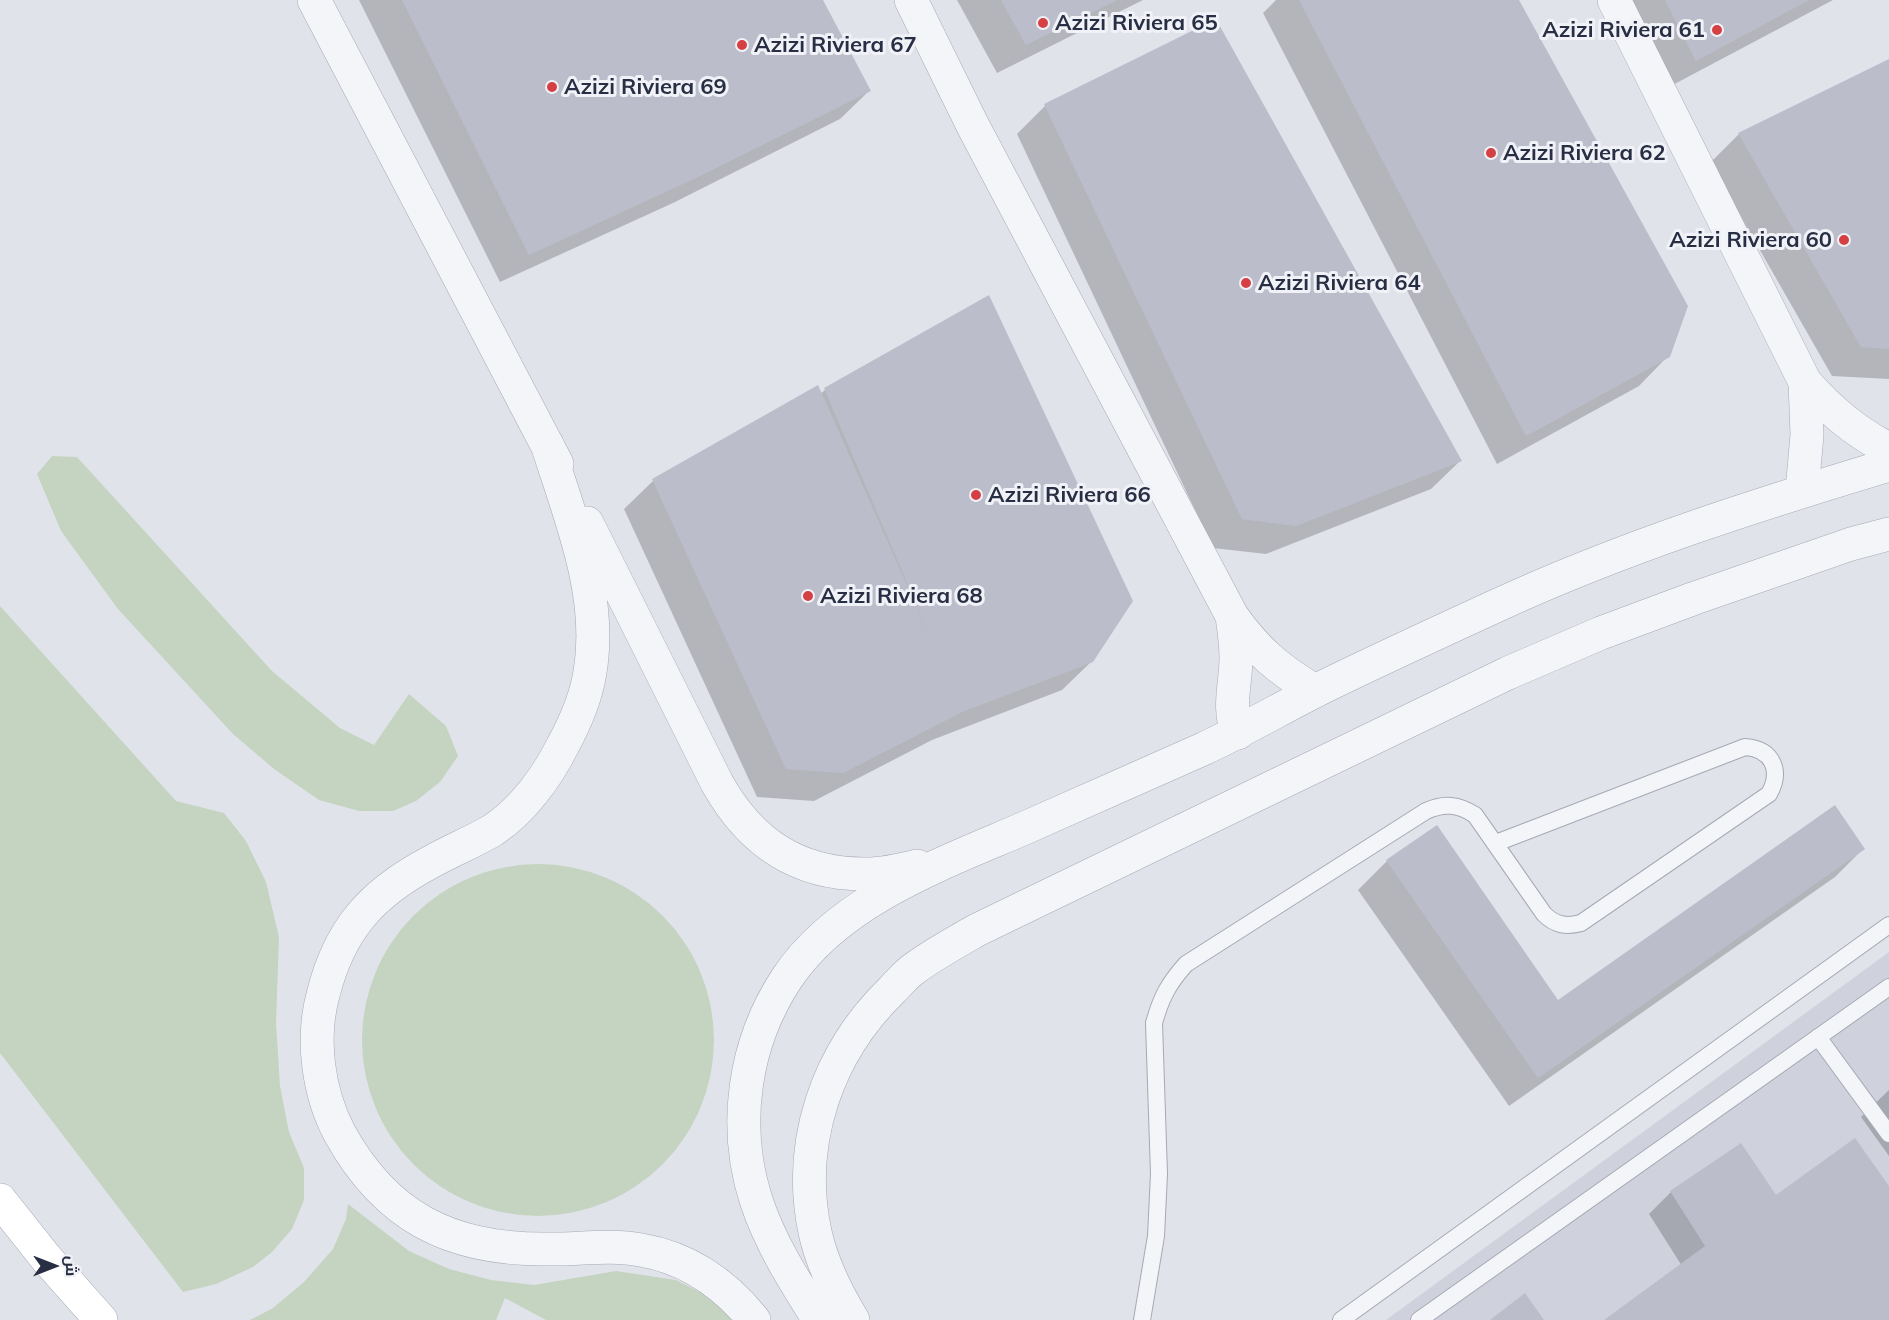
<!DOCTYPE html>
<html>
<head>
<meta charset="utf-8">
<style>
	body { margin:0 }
	#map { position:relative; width:1889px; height:1320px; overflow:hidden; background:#e1e3ea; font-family:Mulish,Cairo,sans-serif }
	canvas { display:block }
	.north { position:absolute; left:24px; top:1236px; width:60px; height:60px; -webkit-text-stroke:4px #f0f2f7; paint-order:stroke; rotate:90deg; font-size:16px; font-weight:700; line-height:24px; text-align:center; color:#282e43 }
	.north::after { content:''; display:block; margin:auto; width:21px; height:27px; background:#282e43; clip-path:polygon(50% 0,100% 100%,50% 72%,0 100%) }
</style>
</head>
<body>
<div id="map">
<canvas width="1889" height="1320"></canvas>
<div class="north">ش</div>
</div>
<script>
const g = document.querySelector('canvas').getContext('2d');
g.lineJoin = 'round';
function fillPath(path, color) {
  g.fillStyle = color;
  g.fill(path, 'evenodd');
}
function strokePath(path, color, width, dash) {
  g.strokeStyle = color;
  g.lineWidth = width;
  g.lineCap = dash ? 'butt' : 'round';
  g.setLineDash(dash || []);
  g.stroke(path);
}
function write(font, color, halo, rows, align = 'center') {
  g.font = font + ' Mulish,sans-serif';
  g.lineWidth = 6;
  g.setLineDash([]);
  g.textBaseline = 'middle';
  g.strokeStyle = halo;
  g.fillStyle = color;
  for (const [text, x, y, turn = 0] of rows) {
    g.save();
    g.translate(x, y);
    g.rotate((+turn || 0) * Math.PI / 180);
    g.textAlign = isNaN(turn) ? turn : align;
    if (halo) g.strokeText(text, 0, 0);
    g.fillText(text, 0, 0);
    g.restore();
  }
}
fillPath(new Path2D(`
	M1889 952V1320H1386Z`), '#cfd2dc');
fillPath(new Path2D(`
	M52 456 77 457 272 671 340 728 374 745 409 694 446 726 458 756 440 782 416 801 393 811H359L319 800 274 769 233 734 118 609 61 531 37 474Z
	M0 606 176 801 224 813 246 841 266 882 279 937 276 1023 280 1086 289 1132 304 1168V1200L292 1229 272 1252 253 1267 216 1284 183 1292 0 1053Z
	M362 1040a176 176 0 1 1 352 0a176 176 0 1 1-352 0Z
	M348 1204 409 1251 449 1269 491 1280 534 1285 616 1271 676 1280 722 1303 734 1320H546L505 1298 496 1320H250L273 1308 304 1282 333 1249 346 1219Z`), '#c4d4c1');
fillPath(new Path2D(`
	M359 0H821L869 91 840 119 673 203 500 282Z
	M957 0H1143L997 73Z
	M1276 0H1517L1668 356 1639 386 1497 464 1263 13Z
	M1622 0H1833L1667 88Z
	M1889 61V379L1832 376 1710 163 1739 134Z
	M1045 106 1460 461 1431 489 1266 554 1213 548 1017 134Z
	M825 390 1092 661 1062 690 932 740 814 801 757 797 624 509 653 481 820 394Z
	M1863 849 1835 877 1509 1106 1358 890 1387 861 1558 1002Z
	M1889 1090V1156L1861 1117Z
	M1889 1189V1320H1607L1682 1266 1649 1214 1671 1192 1774 1195Z`), '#0003');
fillPath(new Path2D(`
	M402 0H823L871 91 704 174 529 255Z
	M1001 0H1117L1026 45Z
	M1299 0H1519L1688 306 1670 357 1526 436Z
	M1665 0H1809L1696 61Z
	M1216 19 1462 461 1296 526 1242 519 1044 104Z
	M1889 59V349L1861 347 1738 133Z
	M989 295 1133 601 1093 662 962 712 843 773 786 769 652 479 818 385 937 653 824 388Z
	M1835 805 1865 849 1538 1078 1386 860 1437 825 1558 1000Z
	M1855 1138 1889 1186V1320H1604L1705 1246 1670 1191 1741 1143 1776 1195Z
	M1525 1293 1544 1320H1490Z`), '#bbbeca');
const service = new Path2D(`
	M1818 1037 1889 1134
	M1142 1320 1156 1236 1159 1174 1154 1023C1161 998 1168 984 1186 964L1426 811C1444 803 1458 804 1475 815L1544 914C1555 925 1566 927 1581 923L1769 794C1782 771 1773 749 1745 747L1496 843
	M1341 1320 1889 925
	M1419 1320 1889 987`);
const minor = new Path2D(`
	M911 0 973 126 1232 616C1257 651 1278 669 1315 691
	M1614 0 1805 382C1830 410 1855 432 1889 449
	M1802 491 1807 435 1805 382
	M1232 616C1234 630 1236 644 1236 658 1236 683 1227 709 1238 733`);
const tertiary = new Path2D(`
	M314 0 557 464
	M547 444C570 517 603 595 590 672 586 698 575 723 563 745 547 777 523 810 493 830 473 842 450 851 429 863 371 894 339 930 323 995 311 1039 318 1093 340 1134 386 1217 450 1249 543 1249 575 1250 609 1244 641 1250 688 1258 725 1284 754 1320
	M587 523 717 783C750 842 797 875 867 874 883 874 901 870 917 866
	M819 1320C795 1282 770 1243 756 1200 732 1125 744 1043 787 978 840 899 944 863 1027 827 1086 801 1144 775 1203 749 1242 731 1278 710 1317 690 1376 661 1437 633 1498 605 1624 547 1756 505 1889 465
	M853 1320C836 1292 822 1264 815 1232 796 1143 827 1053 892 990 899 983 906 974 915 968 934 954 956 942 977 930L1508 673 1601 633 1695 598 1851 544 1889 534`);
const primary = new Path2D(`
	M0 1200 46 1258 101 1320`);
strokePath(service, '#a6a9b5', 18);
strokePath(minor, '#a6a9b5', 34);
strokePath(tertiary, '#a6a9b5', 34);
strokePath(primary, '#9fa6b6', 34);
strokePath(service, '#f4f5f8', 16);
strokePath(minor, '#f4f5f8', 33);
strokePath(tertiary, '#f4f5f8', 33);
strokePath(primary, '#fff', 33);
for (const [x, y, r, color] of [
	[1043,23,6,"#d44043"],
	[1717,30,6,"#d44043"],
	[742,45,6,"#d44043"],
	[552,87,6,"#d44043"],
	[1491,153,6,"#d44043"],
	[1844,240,6,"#d44043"],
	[1246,283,6,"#d44043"],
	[976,495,6,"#d44043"],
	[808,596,6,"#d44043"]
]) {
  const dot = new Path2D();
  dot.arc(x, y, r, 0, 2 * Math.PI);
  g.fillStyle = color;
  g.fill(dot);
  strokePath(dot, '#f0f2f7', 2);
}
write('bold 22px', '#282e43', '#f0f2f7', [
	["Azizi Riviera 65",1055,23],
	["Azizi Riviera 61",1705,30,"right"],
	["Azizi Riviera 67",754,45],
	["Azizi Riviera 69",564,87],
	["Azizi Riviera 62",1503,153],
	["Azizi Riviera 60",1832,240,"right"],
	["Azizi Riviera 64",1258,283],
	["Azizi Riviera 66",988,495],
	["Azizi Riviera 68",820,596]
], 'left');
</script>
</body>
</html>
